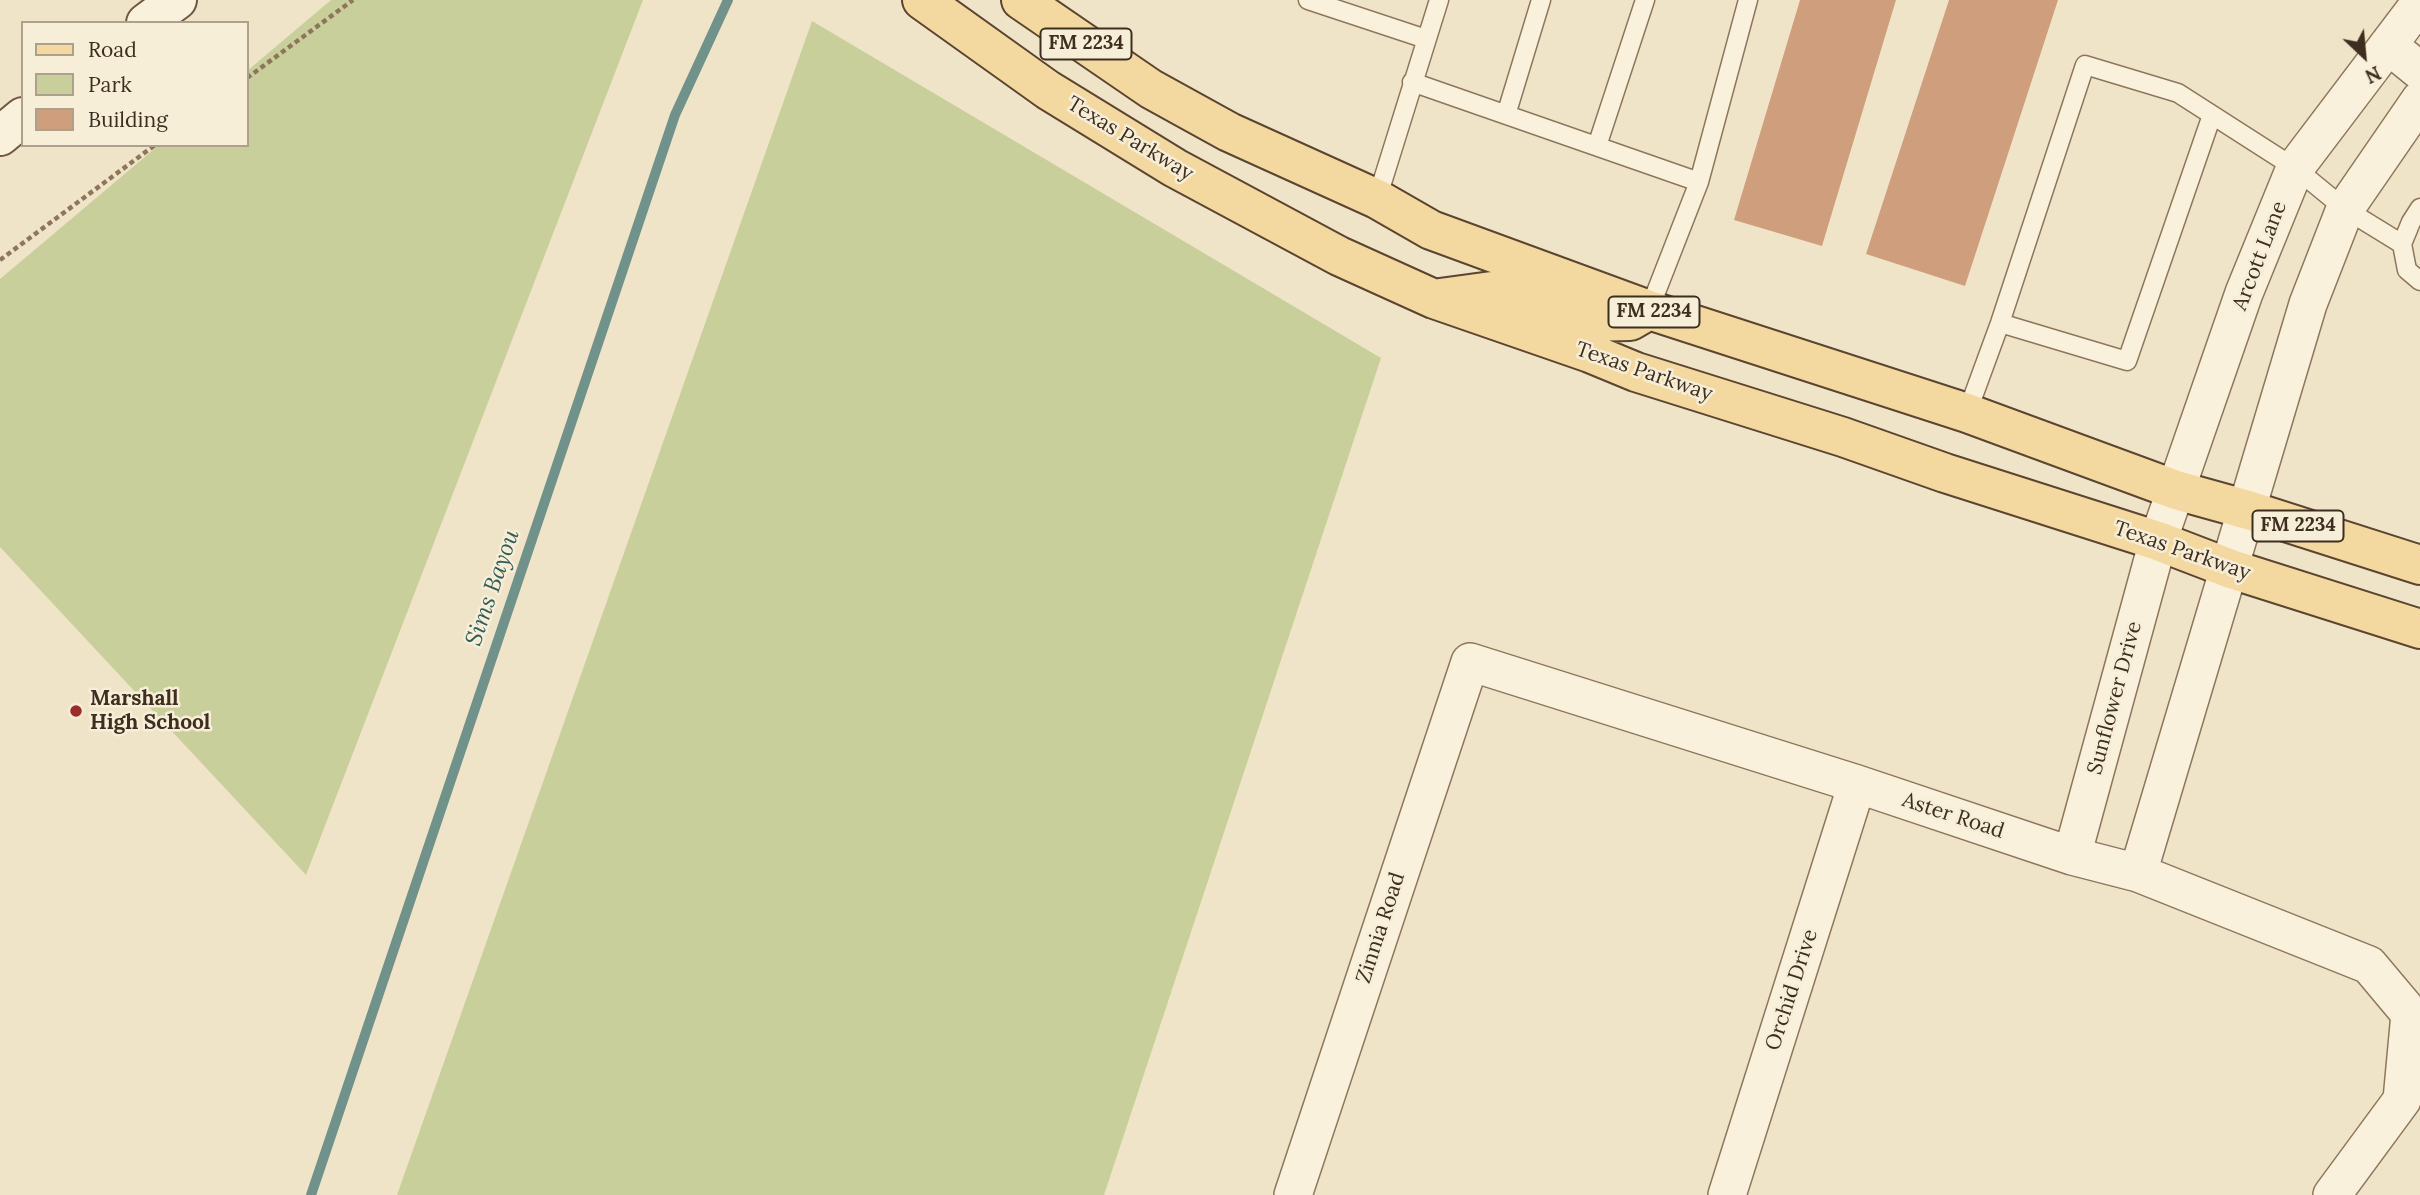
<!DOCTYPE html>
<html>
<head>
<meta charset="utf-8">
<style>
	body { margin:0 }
	#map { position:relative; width:2420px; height:1195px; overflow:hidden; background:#f0e4c8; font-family:Lora,serif }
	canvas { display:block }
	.legend { position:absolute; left:21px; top:21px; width:228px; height:126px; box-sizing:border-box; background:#f7eed8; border:2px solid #ada18e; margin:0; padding:9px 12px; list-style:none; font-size:21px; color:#3d2e20 }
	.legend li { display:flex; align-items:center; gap:14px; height:35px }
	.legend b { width:35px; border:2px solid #ada18e }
	.north { position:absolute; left:2329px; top:21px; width:70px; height:70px; -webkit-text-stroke:5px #f7eed8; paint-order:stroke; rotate:154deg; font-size:19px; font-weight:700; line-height:28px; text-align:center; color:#3d2e20 }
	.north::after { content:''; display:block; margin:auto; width:24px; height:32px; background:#3d2e20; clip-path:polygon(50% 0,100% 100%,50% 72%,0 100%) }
</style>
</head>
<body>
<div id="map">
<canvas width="2420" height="1195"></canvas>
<ul class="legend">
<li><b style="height:9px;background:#f3d9a0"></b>Road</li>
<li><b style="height:19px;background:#c9cf9b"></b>Park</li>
<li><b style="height:19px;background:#cf9f7d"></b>Building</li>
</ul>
<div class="north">N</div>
</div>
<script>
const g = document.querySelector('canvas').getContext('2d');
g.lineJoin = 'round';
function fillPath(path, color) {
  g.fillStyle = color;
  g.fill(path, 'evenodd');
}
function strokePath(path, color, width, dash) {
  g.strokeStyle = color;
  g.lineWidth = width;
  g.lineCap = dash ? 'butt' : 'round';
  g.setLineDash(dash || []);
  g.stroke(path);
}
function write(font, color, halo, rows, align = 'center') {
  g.font = font + ' Lora,serif';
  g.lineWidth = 5;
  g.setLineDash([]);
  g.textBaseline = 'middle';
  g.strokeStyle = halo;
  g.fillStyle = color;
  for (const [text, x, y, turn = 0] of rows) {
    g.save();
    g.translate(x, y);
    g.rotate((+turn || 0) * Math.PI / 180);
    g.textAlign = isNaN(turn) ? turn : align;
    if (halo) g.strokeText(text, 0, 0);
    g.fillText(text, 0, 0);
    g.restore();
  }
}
fillPath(new Path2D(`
	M331 0H643L306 875 0 547V279L159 145H247V71Z
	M812 21 1381 358 1104 1195H397Z`), '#c9cf9b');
strokePath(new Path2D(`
	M311 1195 675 115 728 0`), '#6f938a', 10);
fillPath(new Path2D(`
	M1800 0H1896L1822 246 1734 220Z
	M1949 0H2058L1965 286 1866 254Z`), '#cf9f7d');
const lane = new Path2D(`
	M1308 0 1426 39
	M1412 82 1699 182
	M1506 115 1541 0
	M1597 146 1645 0
	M1377 199 1439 0
	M2402 244 2411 222 2420 208
	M1649 310 1699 182 1748 0
	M2000 323 2127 361 2212 115
	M1967 413 2000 323 2085 65 2178 93 2295 168 2345 209 2402 244 2407 270 2420 281`);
const street = new Path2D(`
	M2388 45 2420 71
	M2072 856 2158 541 2244 293 2295 168 2420 3
	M2138 873 2308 304 2345 209 2420 100
	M1293 1195 1470 662 1857 784 2072 856 2138 873 2369 965 2410 1014 2402 1100 2332 1195
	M1727 1195 1857 784`);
const secondary = new Path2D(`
	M146 23 177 0
	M0 136 23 117`);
const primary = new Path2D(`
	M922 0 1048 90 1175 168 1339 256 1434 299 1590 353 1636 372 1843 437 1945 473 2158 541 2231 569 2420 629
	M1021 0 1151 89 1229 132 1377 199 1431 230 1649 310 1967 413 2176 490 2248 510 2420 565
	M1440 298 1499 290 1587 322 1630 321 1649 310`);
strokePath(lane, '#8d765c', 21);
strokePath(street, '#8d765c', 40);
strokePath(secondary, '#6f573f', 42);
strokePath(primary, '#5b4430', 42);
strokePath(new Path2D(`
	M247 78 353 0
	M0 260 155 145`), '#8d765c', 4.5, [5, 3.5]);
strokePath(lane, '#faf1dc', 18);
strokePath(street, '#faf1dc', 37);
strokePath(secondary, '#faf1dc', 38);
strokePath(primary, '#f3d9a0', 38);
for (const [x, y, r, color] of [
	[76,711,7,"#9e2a2b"]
]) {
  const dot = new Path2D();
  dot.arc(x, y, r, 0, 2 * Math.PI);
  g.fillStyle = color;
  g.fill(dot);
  strokePath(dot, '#f7eed8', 2.5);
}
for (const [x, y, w] of [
	[1086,44,91],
	[1654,312,91],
	[2298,526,91]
]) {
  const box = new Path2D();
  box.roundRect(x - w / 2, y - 15.5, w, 31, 5);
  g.fillStyle = '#f7eed8';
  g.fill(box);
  strokePath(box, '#3d2e20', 2);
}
write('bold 19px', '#3d2e20', null, [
	["FM 2234",1086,44],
	["FM 2234",1654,312],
	["FM 2234",2298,526]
]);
write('21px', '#3d2e20', '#f7eed8', [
	["Texas Parkway",1130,139,31],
	["Arcott Lane",2260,256,-69],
	["Texas Parkway",1644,372,19],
	["Texas Parkway",2182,551,19],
	["Sunflower Drive",2115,698,-75],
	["Aster Road",1953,816,18],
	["Zinnia Road",1381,928,-72],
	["Orchid Drive",1792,990,-72]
]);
write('bold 21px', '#3d2e20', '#f7eed8', [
	["Marshall",90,699],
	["High School",90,723]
], 'left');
write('italic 23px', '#2f5d5a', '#f7eed8', [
	["Sims Bayou",493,588,-71]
]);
</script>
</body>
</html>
